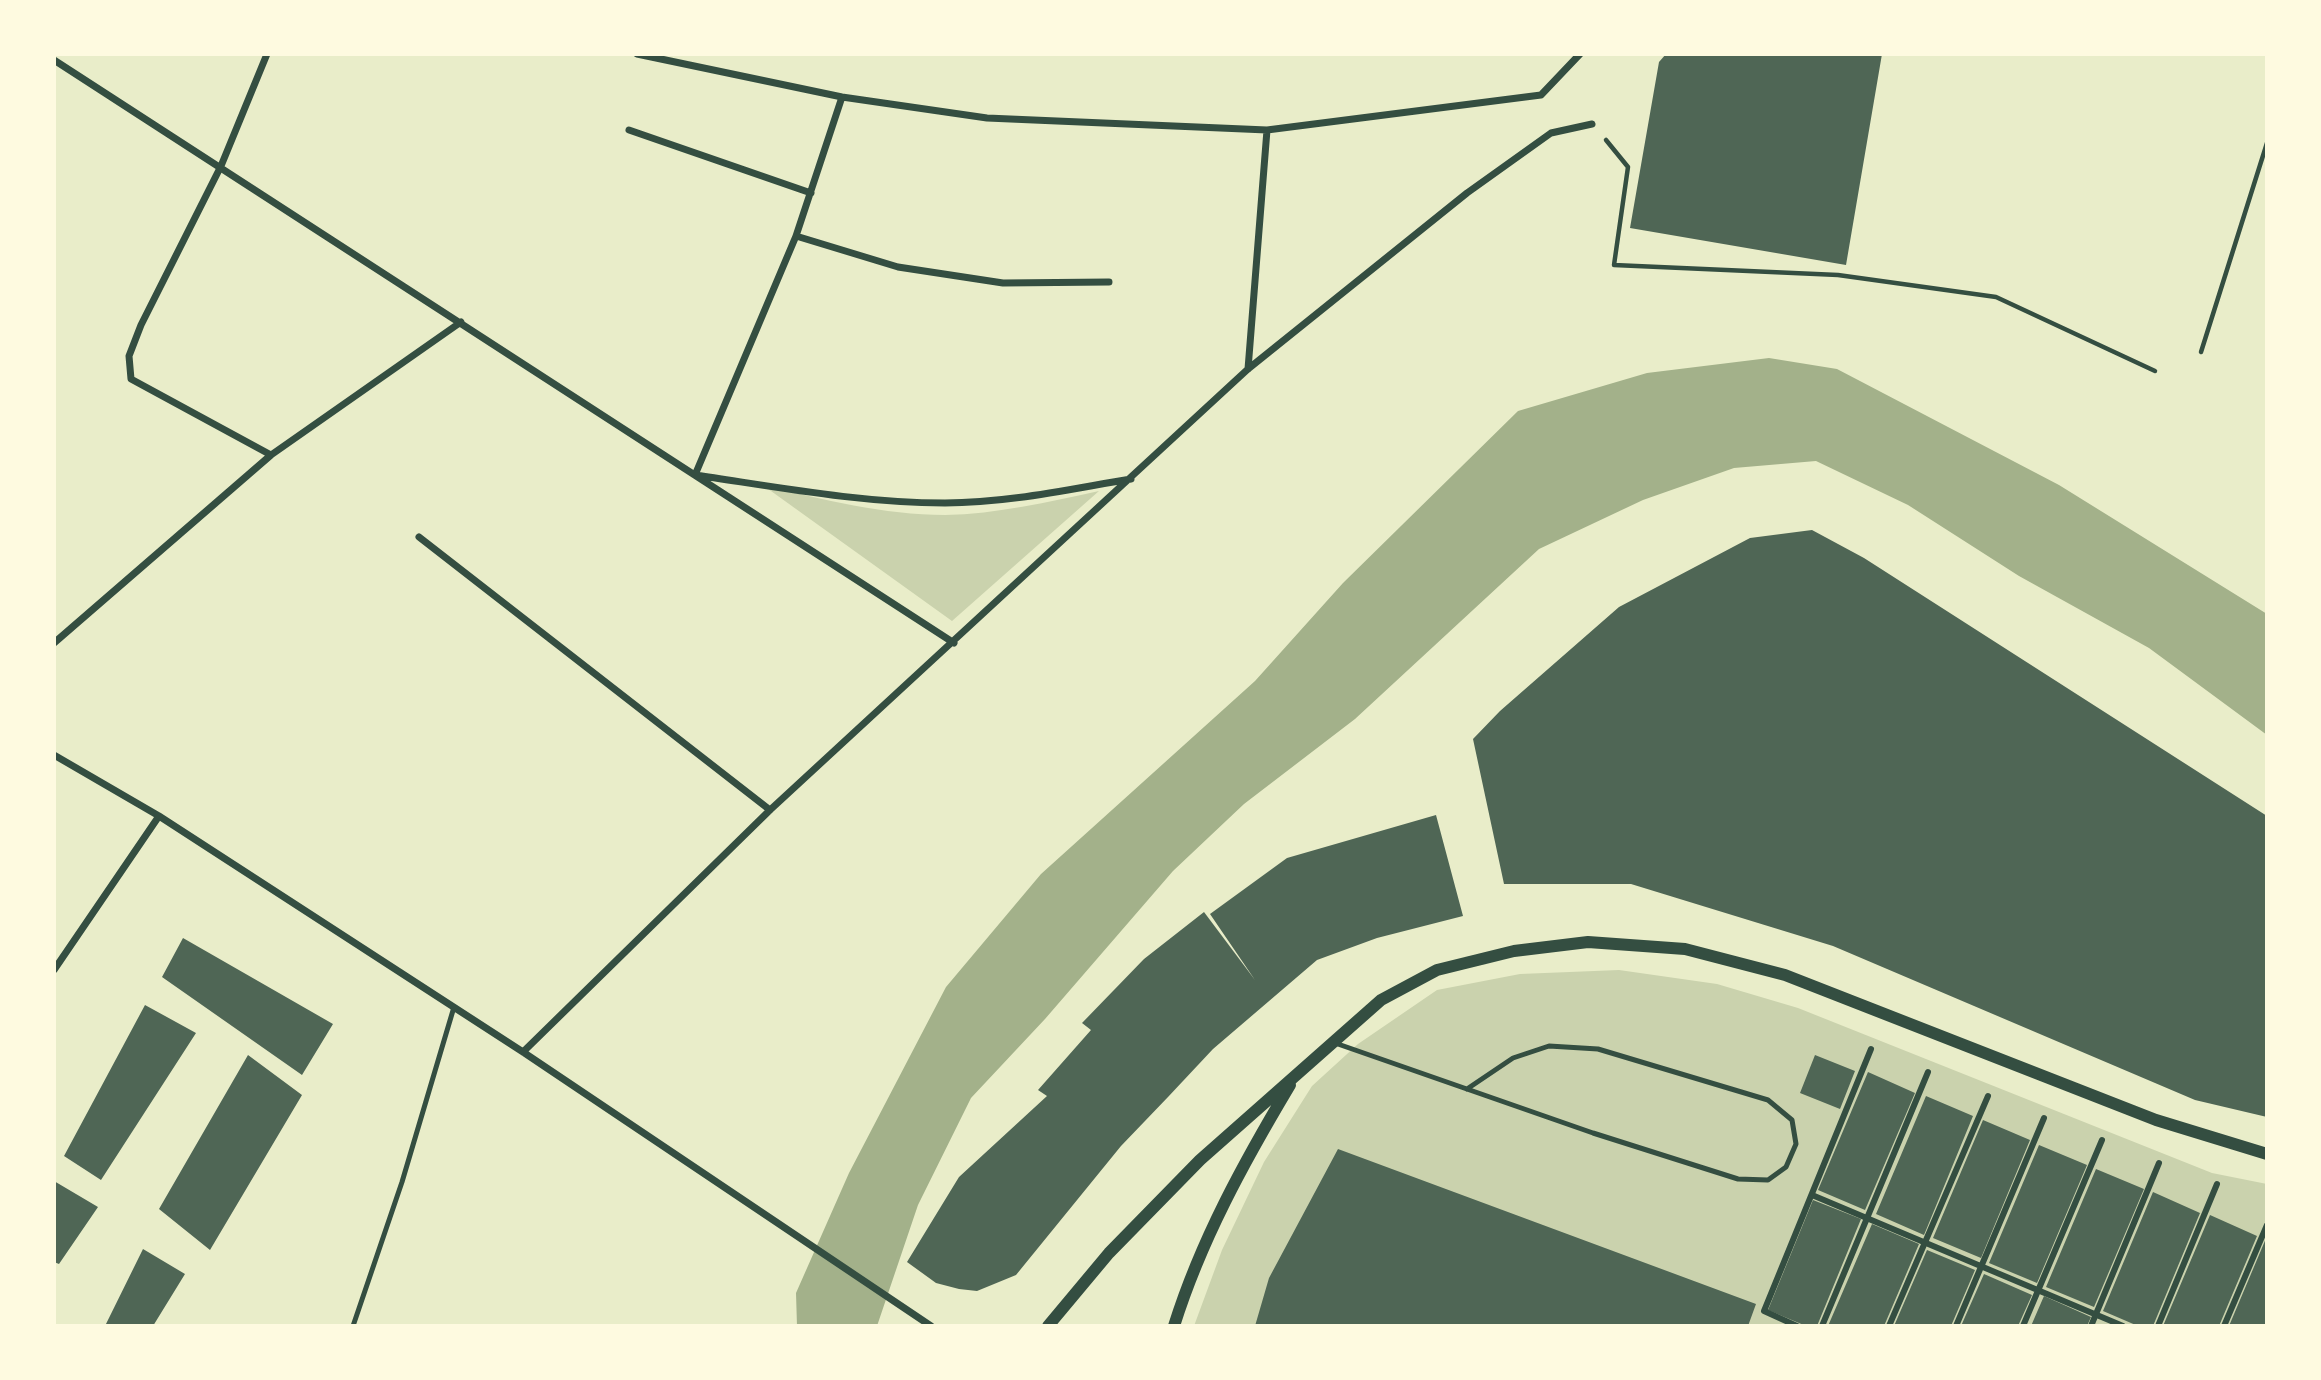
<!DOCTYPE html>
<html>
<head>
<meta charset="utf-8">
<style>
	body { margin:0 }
	#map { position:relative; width:2321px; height:1380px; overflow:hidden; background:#e9edc9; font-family:"Exo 2",sans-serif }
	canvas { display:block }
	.frame { position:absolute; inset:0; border:56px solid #fefae0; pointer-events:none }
</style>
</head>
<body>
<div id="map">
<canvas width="2321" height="1380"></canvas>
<div class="frame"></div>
</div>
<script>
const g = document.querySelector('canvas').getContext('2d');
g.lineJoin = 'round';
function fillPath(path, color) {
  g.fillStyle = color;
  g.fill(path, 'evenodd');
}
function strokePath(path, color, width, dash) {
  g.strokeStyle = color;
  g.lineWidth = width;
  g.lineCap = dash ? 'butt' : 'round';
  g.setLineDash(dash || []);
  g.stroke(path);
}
fillPath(new Path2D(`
	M764 486C823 499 884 515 945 515 997 514 1048 502 1099 491L952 621Z
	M1619 970 1717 984 1798 1008 2212 1173 2267 1184V1326H1194L1222 1250 1264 1162 1312 1086 1358 1044 1437 990 1520 974Z`), '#cad2ad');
fillPath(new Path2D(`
	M1769 358 1837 369 2059 485 2267 614V735L2149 648 2019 576 1908 505 1816 461 1734 468 1643 500 1539 549 1355 719 1244 804 1173 871 1045 1019 971 1098 918 1205 877 1326H797L796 1293 849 1173 946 987 1041 874 1255 681 1343 583 1518 411 1647 373Z`), '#a3b18a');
fillPath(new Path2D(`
	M1666 54H1882L1846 265 1630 228 1659 62Z
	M1812 530 1864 558 2267 816V1117L2195 1100 1833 946 1631 884H1504L1473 739 1500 711 1619 607 1750 538Z
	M1436 815 1463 916 1377 938 1317 960 1213 1049 1168 1097 1121 1146 1016 1275 977 1291 959 1289 936 1283 907 1262 959 1177 1047 1096 1038 1090 1091 1030 1082 1023 1144 959 1204 912 1255 980 1210 914 1287 858Z
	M183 938 333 1024 302 1075 162 977Z
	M145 1005 196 1033 101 1180 64 1156Z
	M248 1055 302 1095 210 1250 159 1209Z
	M1815 1055 1855 1071 1840 1109 1800 1093Z
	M1868 1072 1915 1093 1865 1210 1818 1190Z
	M1926 1096 1973 1116 1924 1235 1876 1214Z
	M1983 1120 2030 1140 1981 1258 1933 1238Z
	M2039 1145 2087 1165 2037 1283 1989 1263Z
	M1338 1149 1756 1304 1748 1326H1255L1269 1278Z
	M2096 1169 2144 1189 2094 1307 2046 1287Z
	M54 1181 98 1207 59 1264 54 1262Z
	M2153 1192 2200 1213 2153 1326H2138L2103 1311Z
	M1813 1200 1861 1219 1817 1326H1806L1768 1310Z
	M2210 1215 2257 1236 2219 1326H2163Z
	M1872 1224 1919 1244 1884 1326H1828Z
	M2267 1236V1326H2229Z
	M143 1249 185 1274 153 1326H105Z
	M1927 1250 1975 1270 1951 1326H1894Z
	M1984 1274 2032 1295 2018 1326H1961Z
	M2044 1296 2091 1317 2087 1326H2031Z`), '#4f6655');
strokePath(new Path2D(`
	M1606 140 1628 167 1614 265 1838 275 1996 297 2155 371
	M2201 352 2267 143`), '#344e41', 4.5);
strokePath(new Path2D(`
	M1335 1043 1593 1133 1738 1179 1768 1180 1786 1167 1796 1144 1792 1120 1768 1100 1598 1049 1549 1046 1513 1058 1467 1089
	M353 1326 402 1182 454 1007`), '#344e41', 5);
strokePath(new Path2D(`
	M1812 1195 2123 1326
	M1797 1326 1764 1311 1871 1049
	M1822 1326 1928 1072
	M1889 1326 1988 1096
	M1956 1326 2044 1118
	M2023 1326 2102 1140
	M2091 1326 2159 1163
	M2158 1326 2217 1184
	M2224 1326 2267 1225`), '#344e41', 6);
strokePath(new Path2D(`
	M267 54 221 166 141 325 129 356 131 379 271 455
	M637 54 842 97 987 118 1267 130 1541 95 1580 54
	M54 60 954 643
	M842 97 796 236 695 475C777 487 862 503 945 503 1008 503 1070 489 1131 479
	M629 130 811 193
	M796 236 898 267 1003 283 1109 282
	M1248 369 1267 130
	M419 537 770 810
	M54 643 271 455 461 322
	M54 755 159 816 523 1052 931 1326
	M54 970 159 816
	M523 1052 770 810 1248 369 1467 193 1551 133 1592 124`), '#344e41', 7);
strokePath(new Path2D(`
	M1048 1326 1109 1253 1200 1160 1381 1000 1437 970 1514 951 1588 942 1685 949 1785 975 2156 1120 2267 1154
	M1174 1326C1201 1240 1244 1162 1290 1085`), '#344e41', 12);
</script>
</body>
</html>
